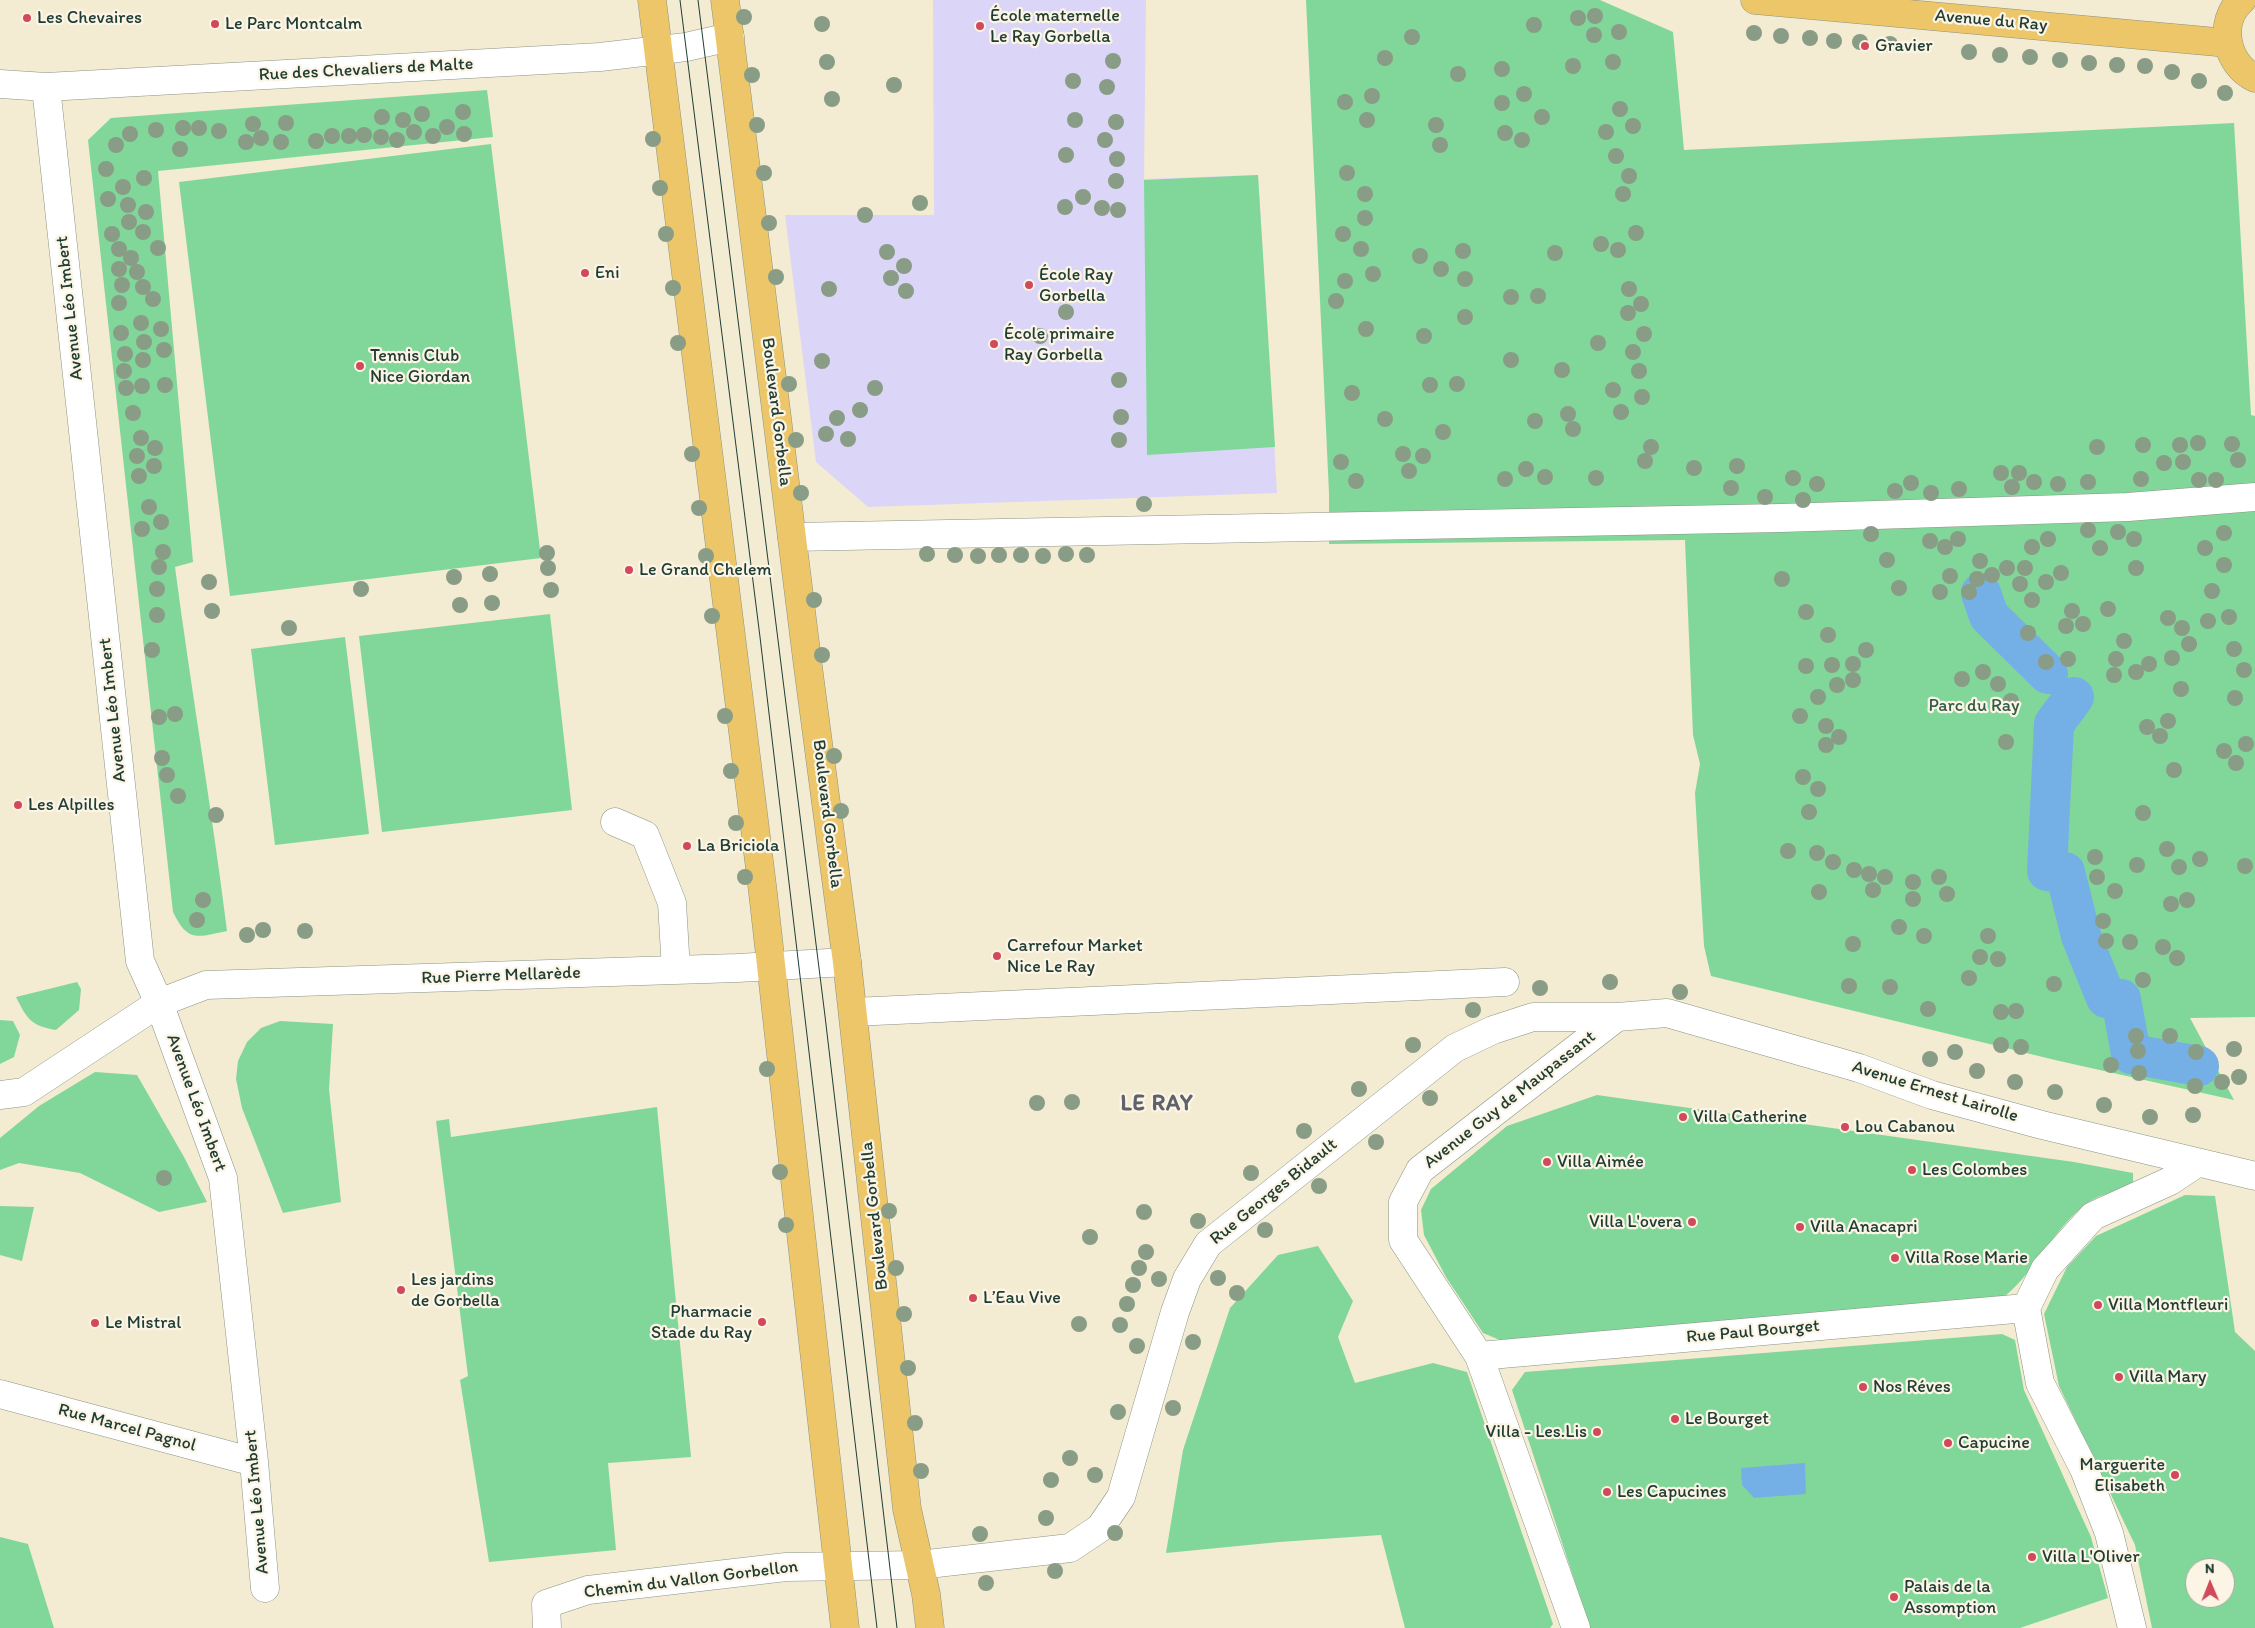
<!DOCTYPE html>
<html>
<head>
<meta charset="utf-8">
<style>
	body { margin:0 }
	#map { position:relative; width:2255px; height:1628px; overflow:hidden; background:#f3ebd2; font-family:Itim,sans-serif }
	canvas { display:block }
	.north { position:absolute; left:2185px; top:1558px; width:50px; height:50px; box-sizing:border-box; background:#fcf5e5; border:1px solid #a4ab9e; border-radius:50%; rotate:359deg; font-size:14px; font-weight:700; line-height:20px; text-align:center; color:#1f3d34 }
	.north::after { content:''; display:block; margin:auto; width:18px; height:22px; background:#d1495b; clip-path:polygon(50% 0,100% 100%,50% 72%,0 100%) }
</style>
</head>
<body>
<div id="map">
<canvas width="2255" height="1628"></canvas>
<div class="north">N</div>
</div>
<script>
const g = document.querySelector('canvas').getContext('2d');
g.lineJoin = 'round';
function fillPath(path, color) {
  g.fillStyle = color;
  g.fill(path, 'evenodd');
}
function strokePath(path, color, width, dash) {
  g.strokeStyle = color;
  g.lineWidth = width;
  g.lineCap = dash ? 'butt' : 'round';
  g.setLineDash(dash || []);
  g.stroke(path);
}
function write(font, color, halo, rows, align = 'center') {
  g.font = font + ' Itim,sans-serif';
  g.lineWidth = 4.5;
  g.setLineDash([]);
  g.textBaseline = 'middle';
  g.strokeStyle = halo;
  g.fillStyle = color;
  for (const [text, x, y, turn = 0] of rows) {
    g.save();
    g.translate(x, y);
    g.rotate((+turn || 0) * Math.PI / 180);
    g.textAlign = isNaN(turn) ? turn : align;
    if (halo) g.strokeText(text, 0, 0);
    g.fillText(text, 0, 0);
    g.restore();
  }
}
fillPath(new Path2D(`
	M933 0H1146L1144 179 1258 175 1277 493 868 507 816 462 785 215H934Z`), '#dbd6f7');
fillPath(new Path2D(`
	M1306 0H1600L1673 32 1684 150 2234 123 2251 415 2255 416V1017L2190 1018 2234 1100 2055 1060 1711 976 1704 946 1695 793 1700 764 1693 735 1685 540 1329 544V493Z
	M487 90 493 137 158 171 193 562 175 567C191 689 212 810 227 931 197 937 188 943 173 912L88 140 111 118Z
	M491 144 541 558 230 596 179 182Z
	M1258 175 1275 447 1147 455 1144 180Z
	M550 614 572 810 382 832 359 636Z
	M345 637 369 834 275 845 251 649Z
	M77 982 81 989 79 1010 56 1030C31 1026 27 1019 16 997Z
	M0 1020 13 1021 20 1035 14 1057 0 1064Z
	M280 1021 333 1024 329 1089 341 1202 283 1213 242 1108 236 1079 238 1061 247 1042 261 1028Z
	M95 1072 137 1075 184 1157 207 1202 159 1212 80 1173 19 1163 0 1170V1138L39 1106Z
	M1597 1095 2074 1162 2133 1173V1187C2120 1191 2100 1194 2089 1202 2053 1228 2037 1270 2004 1297L1500 1340 1483 1333 1446 1277 1424 1235 1421 1210 1431 1189 1507 1126Z
	M657 1107 691 1457 608 1463 616 1550 489 1562 460 1380 468 1376 436 1121 449 1119 451 1137Z
	M2185 1195 2215 1196 2235 1332 2255 1351V1628H2152L2135 1545 2059 1386 2044 1314 2067 1267 2096 1236ZM2195 1568H2225V1598H2195Z
	M0 1206 34 1207 22 1261 0 1255Z
	M1318 1246 1353 1301 1338 1337 1355 1383 1433 1363 1467 1372 1553 1624 1550 1628H1405L1381 1535 1279 1542 1166 1553 1183 1450 1230 1308 1278 1255Z
	M2002 1334 2015 1340 2024 1390 2091 1537 2108 1598 2020 1628H1590L1512 1390 1525 1372Z
	M0 1537 28 1544 54 1628H0Z`), '#81d79a');
fillPath(new Path2D(`
	M1805 1463 1806 1494 1754 1498 1742 1485 1741 1468Z`), '#74b0e5');
strokePath(new Path2D(`
	M1981 593 1989 616 2048 674
	M2074 697 2054 724 2047 871 2065 872 2081 936 2106 998 2121 999 2131 1054 2199 1066`), '#74b0e5', 40);
const minor = new Path2D(`
	M0 84 46 87 600 57 686 47 730 37
	M46 87 140 961 159 1003 223 1178 254 1462 265 1588
	M792 537 1781 518 2128 507 2255 497
	M615 822 645 835 672 903 676 970
	M853 1012 1505 982
	M0 1095 24 1092 159 1003 206 985 737 968 847 962
	M1479 1356 2026 1308
	M0 1394 254 1462
	M547 1628 546 1604 588 1590 786 1567 919 1565 1070 1548 1100 1528 1121 1497 1175 1312 1187 1279 1208 1244 1455 1048 1493 1030 1533 1017H1617L1667 1013 1859 1068 1932 1095 2042 1125 2255 1176
	M1576 1628 1479 1356 1403 1240V1202L1420 1170 1617 1017
	M2132 1628 2109 1533 2084 1469 2040 1383 2026 1308 2045 1269 2093 1216 2170 1181 2197 1163`);
const major = new Path2D(`
	M652 0 763 893 845 1628
	M725 0 807 659 847 962 907 1509 926 1594 930 1628
	M1755 0 2228 43
	M2242 0C2217 21 2226 65 2255 78`);
strokePath(minor, '#899483', 29);
strokePath(major, '#899483', 29);
strokePath(minor, '#fff', 28);
strokePath(major, '#ecc669', 28);
strokePath(new Path2D(`
	M680 0 760 637 877 1628
	M698 0 825 1016 897 1628`), '#1f3d34', 1);
g.fillStyle = '#899c86';
for (const [x, y] of [
	[1595,16],
	[744,17],
	[1578,18],
	[822,24],
	[1534,25],
	[1619,32],
	[1754,33],
	[1594,35],
	[1781,36],
	[1412,37],
	[1810,38],
	[1834,41],
	[1860,42],
	[1890,44],
	[1969,52],
	[2000,55],
	[2030,57],
	[1385,58],
	[2060,60],
	[1113,61],
	[827,62],
	[1613,62],
	[2089,63],
	[2117,65],
	[1573,66],
	[2145,66],
	[1502,69],
	[2172,72],
	[1458,74],
	[752,75],
	[1073,81],
	[2199,81],
	[894,85],
	[1107,87],
	[2225,93],
	[1524,94],
	[1372,96],
	[832,99],
	[1345,102],
	[1502,103],
	[1620,109],
	[463,112],
	[422,114],
	[382,117],
	[1542,117],
	[403,120],
	[1075,120],
	[1367,120],
	[1116,122],
	[286,123],
	[253,124],
	[757,125],
	[1436,125],
	[1633,126],
	[447,127],
	[183,128],
	[199,128],
	[156,130],
	[219,131],
	[414,132],
	[1606,132],
	[1505,133],
	[130,134],
	[464,134],
	[364,135],
	[332,136],
	[349,136],
	[433,136],
	[381,137],
	[261,138],
	[653,139],
	[397,140],
	[1105,140],
	[1522,140],
	[316,141],
	[246,142],
	[281,142],
	[116,145],
	[1440,145],
	[180,149],
	[1066,155],
	[1616,156],
	[1117,159],
	[106,169],
	[764,173],
	[1347,173],
	[1629,176],
	[144,178],
	[1116,181],
	[123,187],
	[660,188],
	[1365,194],
	[1623,194],
	[1083,197],
	[108,199],
	[920,203],
	[128,205],
	[1065,207],
	[1102,208],
	[1118,210],
	[146,212],
	[865,215],
	[1365,218],
	[129,222],
	[769,223],
	[143,232],
	[1636,233],
	[112,234],
	[666,234],
	[1343,234],
	[1601,244],
	[158,248],
	[119,249],
	[1361,249],
	[1618,250],
	[1463,251],
	[887,252],
	[1555,253],
	[1420,256],
	[131,258],
	[904,266],
	[119,269],
	[1441,269],
	[137,272],
	[1373,274],
	[776,277],
	[891,278],
	[1465,279],
	[1345,281],
	[122,285],
	[143,287],
	[673,288],
	[829,289],
	[1629,289],
	[906,291],
	[1538,296],
	[1511,297],
	[153,299],
	[1336,301],
	[119,303],
	[1641,304],
	[1066,312],
	[1628,313],
	[1465,317],
	[141,323],
	[161,329],
	[1366,329],
	[121,333],
	[1644,334],
	[1040,336],
	[1424,336],
	[144,342],
	[678,343],
	[1598,343],
	[164,350],
	[1633,352],
	[125,354],
	[143,360],
	[1511,360],
	[822,361],
	[1562,370],
	[124,371],
	[1639,371],
	[1119,380],
	[789,384],
	[1457,384],
	[165,385],
	[1430,385],
	[142,386],
	[126,388],
	[875,388],
	[1613,390],
	[1352,393],
	[1642,397],
	[860,410],
	[1621,412],
	[133,413],
	[1568,414],
	[1121,417],
	[837,418],
	[1385,419],
	[1535,421],
	[1573,429],
	[1443,432],
	[826,434],
	[141,438],
	[848,439],
	[796,440],
	[1119,440],
	[2198,443],
	[2232,444],
	[2143,445],
	[2180,445],
	[1651,447],
	[2097,447],
	[155,448],
	[692,454],
	[1403,454],
	[137,456],
	[1423,456],
	[2238,460],
	[1645,461],
	[1341,462],
	[2183,462],
	[2164,463],
	[154,466],
	[1737,466],
	[1694,468],
	[1526,469],
	[1409,471],
	[2001,473],
	[2019,473],
	[139,476],
	[1545,477],
	[1596,478],
	[1793,478],
	[1505,479],
	[2141,479],
	[2199,480],
	[2216,480],
	[1356,481],
	[2034,482],
	[2088,482],
	[1911,483],
	[1817,484],
	[2058,484],
	[2012,487],
	[1731,488],
	[1959,489],
	[1895,491],
	[801,493],
	[1931,493],
	[1765,497],
	[1803,500],
	[1144,504],
	[149,507],
	[699,508],
	[161,522],
	[142,529],
	[2088,530],
	[2118,532],
	[2224,533],
	[1871,534],
	[1958,539],
	[2048,539],
	[2134,539],
	[1930,541],
	[1945,547],
	[2032,547],
	[2100,548],
	[2205,548],
	[163,552],
	[547,553],
	[927,554],
	[1066,554],
	[955,555],
	[999,555],
	[1021,555],
	[1087,555],
	[706,556],
	[978,556],
	[1043,556],
	[1887,560],
	[1980,561],
	[2224,565],
	[159,567],
	[548,568],
	[2007,568],
	[2025,568],
	[2136,568],
	[2061,573],
	[490,574],
	[1992,575],
	[1950,576],
	[454,577],
	[1782,579],
	[1977,579],
	[209,582],
	[2046,582],
	[2020,584],
	[1899,588],
	[157,589],
	[361,589],
	[551,590],
	[2212,591],
	[1940,592],
	[1969,592],
	[814,600],
	[2032,600],
	[492,603],
	[460,605],
	[2108,609],
	[212,611],
	[2072,611],
	[1806,612],
	[157,615],
	[712,616],
	[2229,617],
	[2168,618],
	[2208,621],
	[2083,624],
	[2066,626],
	[289,628],
	[2182,628],
	[2028,633],
	[1828,635],
	[2124,641],
	[2189,644],
	[2234,649],
	[152,650],
	[1866,650],
	[822,655],
	[2172,658],
	[2068,659],
	[2116,659],
	[2046,662],
	[1853,664],
	[2149,664],
	[1832,665],
	[1806,666],
	[2244,670],
	[1983,672],
	[2136,672],
	[2114,675],
	[1962,679],
	[1853,680],
	[1998,684],
	[1837,685],
	[2181,689],
	[1818,697],
	[2235,698],
	[2011,701],
	[175,714],
	[725,716],
	[1800,716],
	[159,717],
	[2168,721],
	[1826,726],
	[2147,727],
	[2160,736],
	[1839,737],
	[2006,742],
	[2246,744],
	[1826,745],
	[2224,751],
	[834,756],
	[162,758],
	[2236,763],
	[2174,770],
	[731,771],
	[167,775],
	[1803,777],
	[1818,789],
	[178,796],
	[841,811],
	[1809,812],
	[2143,813],
	[216,815],
	[736,823],
	[2167,849],
	[1788,851],
	[1817,853],
	[2095,857],
	[2200,859],
	[1833,862],
	[2137,865],
	[2245,866],
	[2179,867],
	[1854,870],
	[1869,874],
	[745,877],
	[1885,877],
	[1939,877],
	[2097,877],
	[1913,882],
	[1873,890],
	[2115,891],
	[1819,892],
	[1947,894],
	[1913,899],
	[203,900],
	[2187,900],
	[2171,904],
	[197,920],
	[2103,921],
	[1899,927],
	[263,930],
	[305,931],
	[247,935],
	[1924,936],
	[1988,936],
	[2106,941],
	[2130,942],
	[1853,944],
	[2163,947],
	[1980,957],
	[2177,958],
	[1998,959],
	[1969,978],
	[2143,980],
	[1610,982],
	[2054,984],
	[1849,986],
	[1890,987],
	[1540,988],
	[1680,992],
	[1928,1009],
	[1473,1010],
	[2016,1011],
	[2001,1012],
	[2136,1036],
	[2170,1036],
	[1413,1045],
	[2001,1045],
	[2021,1047],
	[2234,1049],
	[2138,1051],
	[1955,1052],
	[2196,1052],
	[1930,1059],
	[2111,1065],
	[767,1069],
	[1977,1071],
	[2139,1073],
	[2239,1077],
	[2015,1082],
	[2222,1082],
	[2195,1086],
	[1359,1089],
	[2055,1092],
	[1430,1098],
	[1072,1102],
	[1037,1103],
	[2104,1105],
	[2193,1115],
	[2150,1117],
	[1304,1131],
	[1376,1142],
	[780,1172],
	[1251,1173],
	[164,1178],
	[1319,1186],
	[889,1211],
	[1144,1212],
	[1198,1221],
	[786,1225],
	[1265,1230],
	[1090,1237],
	[1146,1252],
	[896,1268],
	[1139,1268],
	[1218,1278],
	[1159,1279],
	[1133,1285],
	[1237,1293],
	[1127,1304],
	[904,1314],
	[1079,1324],
	[1120,1325],
	[1193,1342],
	[1137,1346],
	[908,1368],
	[1173,1408],
	[1118,1412],
	[915,1423],
	[1070,1458],
	[921,1471],
	[1095,1475],
	[1051,1480],
	[1046,1518],
	[1115,1533],
	[980,1534],
	[1055,1571],
	[986,1583]
]) {
  g.beginPath();
  g.arc(x, y, 8, 0, 2 * Math.PI);
  g.fill();
}
for (const [x, y, r, color] of [
	[27,18,5,"#d1495b"],
	[215,24,5,"#d1495b"],
	[980,26,5,"#d1495b"],
	[1865,46,5,"#d1495b"],
	[585,273,5,"#d1495b"],
	[1029,285,5,"#d1495b"],
	[994,344,5,"#d1495b"],
	[360,366,5,"#d1495b"],
	[629,570,5,"#d1495b"],
	[18,805,5,"#d1495b"],
	[687,846,5,"#d1495b"],
	[997,956,5,"#d1495b"],
	[1683,1117,5,"#d1495b"],
	[1845,1127,5,"#d1495b"],
	[1547,1162,5,"#d1495b"],
	[1912,1170,5,"#d1495b"],
	[1692,1222,5,"#d1495b"],
	[1800,1227,5,"#d1495b"],
	[1895,1258,5,"#d1495b"],
	[401,1290,5,"#d1495b"],
	[973,1298,5,"#d1495b"],
	[2098,1305,5,"#d1495b"],
	[762,1322,5,"#d1495b"],
	[95,1323,5,"#d1495b"],
	[2119,1377,5,"#d1495b"],
	[1863,1387,5,"#d1495b"],
	[1675,1419,5,"#d1495b"],
	[1597,1432,5,"#d1495b"],
	[1948,1443,5,"#d1495b"],
	[2175,1475,5,"#d1495b"],
	[1607,1492,5,"#d1495b"],
	[2032,1557,5,"#d1495b"],
	[1894,1597,5,"#d1495b"]
]) {
  const dot = new Path2D();
  dot.arc(x, y, r, 0, 2 * Math.PI);
  g.fillStyle = color;
  g.fill(dot);
  strokePath(dot, '#fcf5e5', 2);
}
write('18px', '#1f3d34', '#fcf5e5', [
	["École maternelle",990,16],
	["Le Ray Gorbella",990,37],
	["Les Chevaires",37,18],
	["Le Parc Montcalm",225,24],
	["Gravier",1875,46],
	["Eni",595,273],
	["École Ray",1039,275],
	["Gorbella",1039,296],
	["École primaire",1004,334],
	["Ray Gorbella",1004,355],
	["Tennis Club",370,356],
	["Nice Giordan",370,377],
	["Le Grand Chelem",639,570],
	["Les Alpilles",28,805],
	["La Briciola",697,846],
	["Carrefour Market",1007,946],
	["Nice Le Ray",1007,967],
	["Villa Catherine",1693,1117],
	["Lou Cabanou",1855,1127],
	["Villa Aimée",1557,1162],
	["Les Colombes",1922,1170],
	["Villa L'overa",1682,1222,"right"],
	["Villa Anacapri",1810,1227],
	["Villa Rose Marie",1905,1258],
	["Les jardins",411,1280],
	["de Gorbella",411,1301],
	["L’Eau Vive",983,1298],
	["Villa Montfleuri",2108,1305],
	["Pharmacie",752,1312,"right"],
	["Stade du Ray",752,1333,"right"],
	["Le Mistral",105,1323],
	["Villa Mary",2129,1377],
	["Nos Réves",1873,1387],
	["Le Bourget",1685,1419],
	["Villa - Les.Lis",1587,1432,"right"],
	["Capucine",1958,1443],
	["Marguerite",2165,1465,"right"],
	["Elisabeth",2165,1486,"right"],
	["Les Capucines",1617,1492],
	["Villa L'Oliver",2042,1557],
	["Palais de la",1904,1587],
	["Assomption",1904,1608]
], 'left');
write('18px', '#1f3d34', '#fcf5e5', [
	["Avenue du Ray",1991,21,5],
	["Rue des Chevaliers de Malte",366,70,-3],
	["Avenue Léo Imbert",70,308,-96],
	["Boulevard Gorbella",776,412,83],
	["Avenue Léo Imbert",113,710,-96],
	["Boulevard Gorbella",827,814,83],
	["Rue Pierre Mellarède",501,976,-2],
	["Avenue Ernest Lairolle",1935,1092,17],
	["Avenue Guy de Maupassant",1510,1100,-38],
	["Avenue Léo Imbert",196,1103,70],
	["Rue Georges Bidault",1274,1192,-39],
	["Boulevard Gorbella",875,1216,-96],
	["Rue Paul Bourget",1753,1332,-5],
	["Rue Marcel Pagnol",127,1428,15],
	["Avenue Léo Imbert",257,1502,-95],
	["Chemin du Vallon Gorbellon",691,1580,-7]
]);
write('18px', '#335c48', '#fcf5e5', [
	["Parc du Ray",1974,706]
]);
g.letterSpacing = '1px';
write('bold 22px', '#5f626a', '#fcf5e5', [
	["LE RAY",1157,1104]
]);
g.letterSpacing = '0px';
</script>
</body>
</html>
